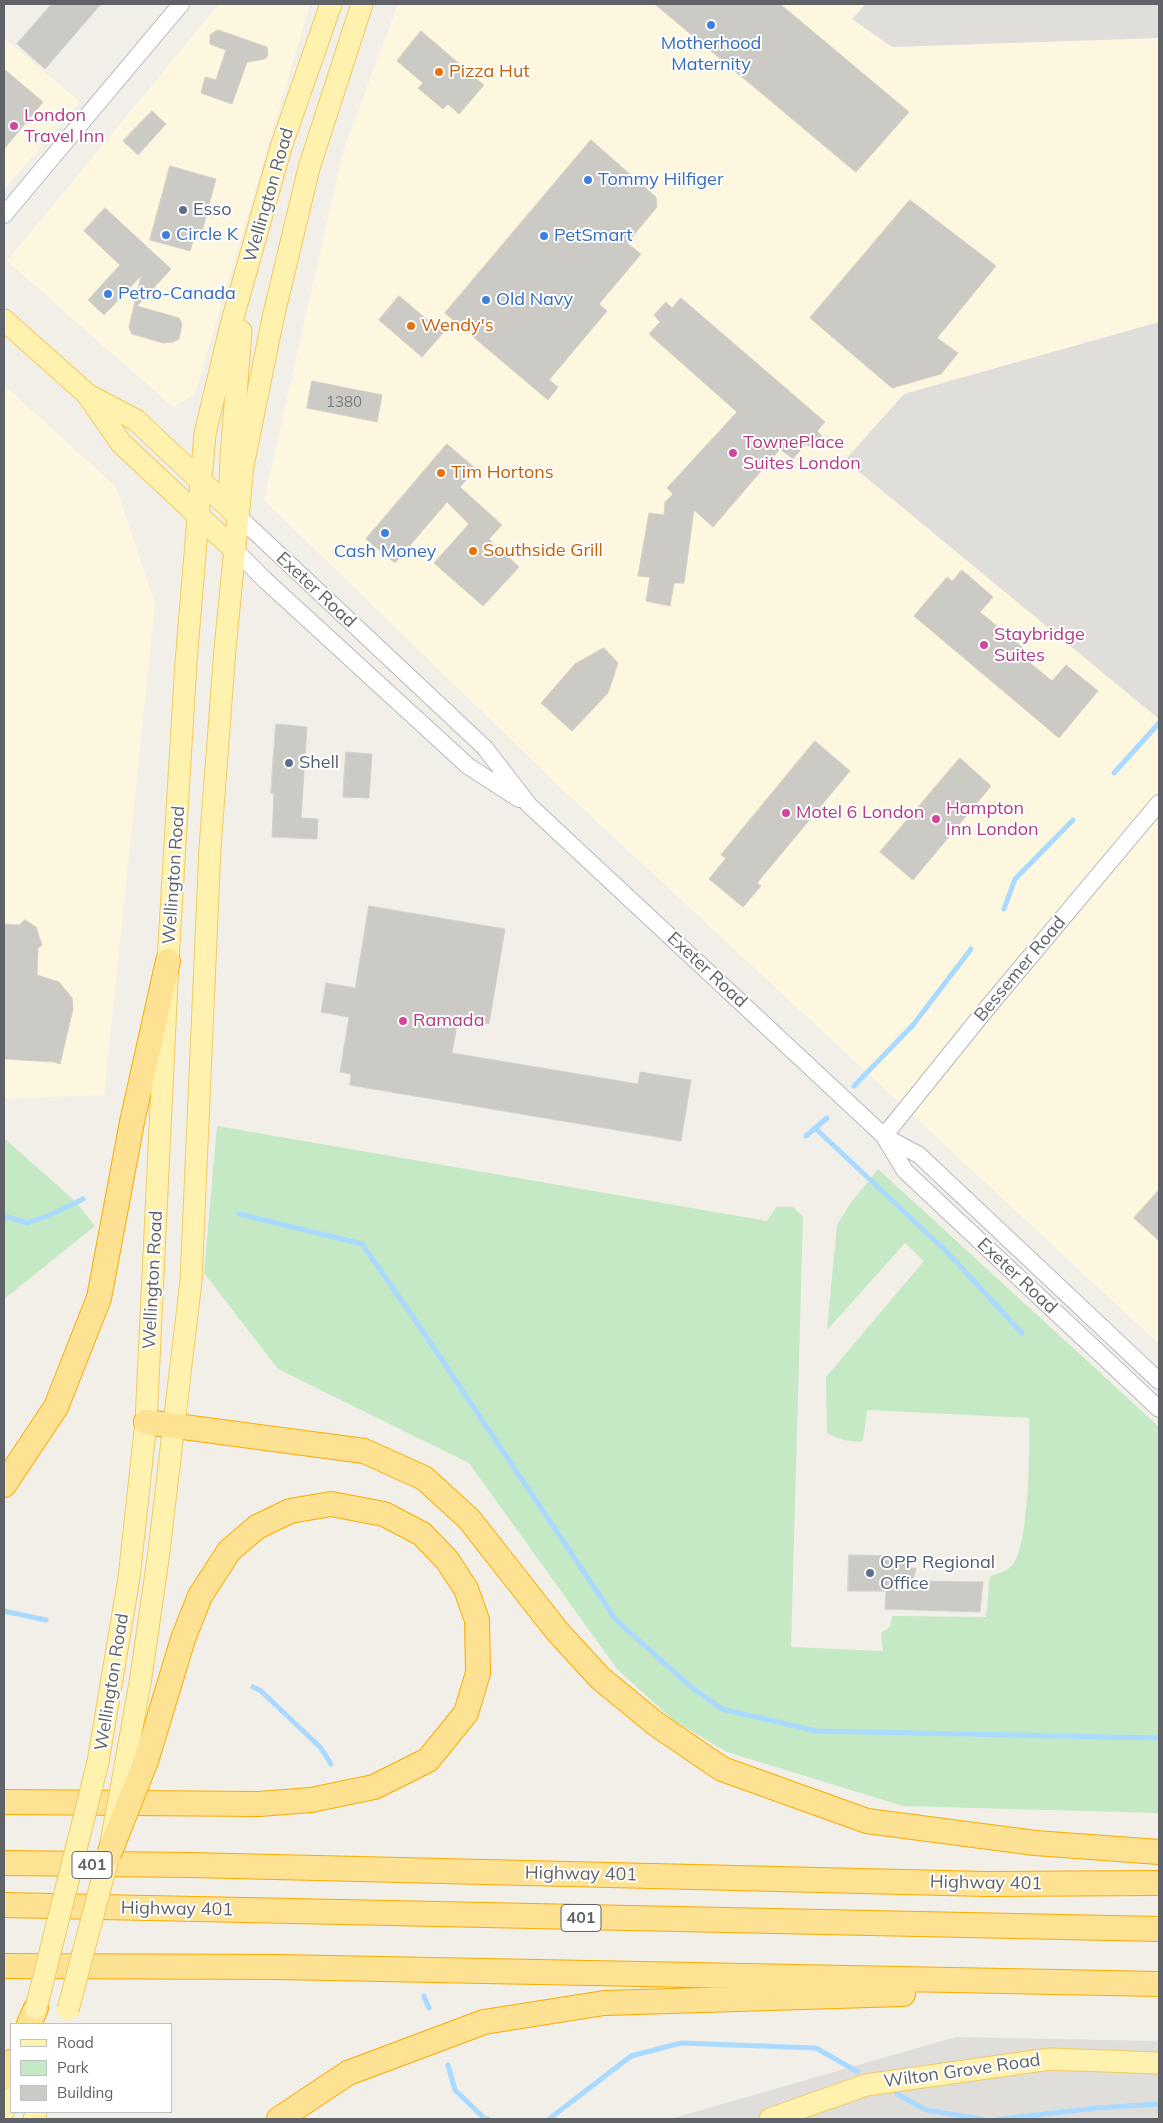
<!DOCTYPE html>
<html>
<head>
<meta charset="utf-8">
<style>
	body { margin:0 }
	#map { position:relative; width:1163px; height:2123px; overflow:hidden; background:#f1efe8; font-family:Mulish,sans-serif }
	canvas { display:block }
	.frame { position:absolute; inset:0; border:5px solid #5f6368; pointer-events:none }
	.legend { position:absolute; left:10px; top:2023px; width:162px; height:90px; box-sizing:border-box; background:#fff; border:1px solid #bfc1c3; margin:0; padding:6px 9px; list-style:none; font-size:15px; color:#5f6368 }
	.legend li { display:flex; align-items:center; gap:10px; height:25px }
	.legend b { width:25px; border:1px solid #bfc1c3 }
</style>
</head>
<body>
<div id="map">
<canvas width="1163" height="2123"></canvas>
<div class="frame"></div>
<ul class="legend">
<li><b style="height:6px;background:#fff2af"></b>Road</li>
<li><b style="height:14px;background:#c5e8c5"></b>Park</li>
<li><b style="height:14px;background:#cccac5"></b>Building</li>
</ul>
</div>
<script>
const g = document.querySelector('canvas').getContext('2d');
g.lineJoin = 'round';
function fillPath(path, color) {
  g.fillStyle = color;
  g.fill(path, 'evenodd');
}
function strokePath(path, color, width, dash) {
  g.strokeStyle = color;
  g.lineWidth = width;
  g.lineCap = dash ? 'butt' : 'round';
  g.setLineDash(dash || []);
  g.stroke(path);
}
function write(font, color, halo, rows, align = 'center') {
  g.font = font + ' Mulish,sans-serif';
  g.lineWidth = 4;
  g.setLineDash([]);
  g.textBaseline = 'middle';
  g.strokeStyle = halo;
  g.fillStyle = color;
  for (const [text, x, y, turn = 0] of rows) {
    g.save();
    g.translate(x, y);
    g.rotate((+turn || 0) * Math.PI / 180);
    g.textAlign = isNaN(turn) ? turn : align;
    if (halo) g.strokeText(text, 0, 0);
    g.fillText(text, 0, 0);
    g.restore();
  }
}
fillPath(new Path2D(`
	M219 4H310L195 394 173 407 7 261Z
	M398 4H866L852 19 893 47 1159 38V322L905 394 845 460 1159 719V1344L563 790 264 500 343 151Z
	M4 38 80 102 4 189Z
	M4 385 116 487 155 604 104 1095 4 1099Z`), '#fef7e0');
fillPath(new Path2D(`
	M866 4H1159V38L892 47 852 19Z
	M1159 322V719L845 460 904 394Z
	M956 2037 1159 2041V2119H670Z`), '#e0deda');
fillPath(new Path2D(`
	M217 1126 767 1221 776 1207H793L803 1217 791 1647 883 1651 881 1633 890 1627 892 1616 986 1617 990 1576C998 1574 1009 1571 1014 1563 1029 1539 1030 1449 1029 1418L867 1410 863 1441C849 1442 840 1440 827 1433L826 1377 924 1261 905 1243 827 1330 837 1225 850 1204 878 1169 1159 1427V1813L903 1806 727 1752 673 1720 617 1669 469 1463 278 1369 204 1273Z
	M4 1138 76 1202 95 1226 4 1299Z`), '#c5e8c5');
strokePath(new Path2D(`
	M1114 773 1159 723
	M1004 909 1015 879 1073 820
	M854 1086 913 1025 971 949
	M815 1128 946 1251 1022 1333
	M806 1136 827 1118
	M239 1214 362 1244 411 1314 616 1620 691 1687 722 1709 816 1731 1159 1738
	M4 1216 27 1223 50 1215 83 1199
	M4 1611 46 1620
	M253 1687 261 1691 321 1748 331 1764
	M424 1996 429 2008
	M448 2065 455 2090 485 2119H488
	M897 2094 926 2110 982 2119
	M549 2119 631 2056 681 2043 816 2048 858 2072
	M1000 2119 1097 2108 1159 2104`), '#aadaff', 5);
const building = new Path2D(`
	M52 4H101L45 69 17 44Z
	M655 4H780L909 112 856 172Z
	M218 30 267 47 268 55 265 59 247 62 232 104 201 93 205 77 216 80 226 50 210 44V35Z
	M421 31 484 85 459 114 448 104 443 109 418 88 423 83 397 61Z
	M4 69 43 102 4 149Z
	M152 111 166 124 138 155 123 141Z
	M591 140 656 197 657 207 627 243 641 254 599 304 607 311 549 380 558 387 548 400 445 313Z
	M170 166 216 179 200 239 194 238 190 251 150 240Z
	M910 200 996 266 937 338 958 353 941 374 892 388 810 318Z
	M105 208 171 269 137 306 179 318 182 323 179 339 173 342 163 343 132 334 129 327 141 276 104 315 88 300 120 265 84 231Z
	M399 296 443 333 422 357 379 320Z
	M681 298 825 422 817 431 822 436 812 448 806 444 793 459 780 449 713 527 694 510 684 583H674L670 606 646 601 650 577 638 576 649 513 664 515 665 502 673 494 667 488 737 412 649 334 660 322 654 315 666 302 672 308Z
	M312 381 382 395 377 422 307 408Z
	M447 444 476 469 460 487 502 525 489 539 519 567 483 606 434 563 469 524 447 502 395 563 366 539Z
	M962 570 993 597 980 612 1034 657 1030 663 1052 681 1066 665 1098 691 1059 738 914 616 947 577 952 581Z
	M604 648 618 663 608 693 572 731 541 703 575 664Z
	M276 724 307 727 301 818 318 819 317 839 272 837 274 793H271Z
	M815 741 850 771 757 883 761 886 743 907 709 879 726 858 721 855Z
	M346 752 372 754 369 798 343 797Z
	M960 758 991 786 913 880 880 852Z
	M369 906 505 929 489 1024 458 1019 452 1053 638 1084 640 1072 691 1080 681 1141 350 1085 351 1074 340 1072 349 1017 321 1012 326 983 355 988Z
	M25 920 36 927 42 945 38 948 37 975 59 982 72 998 73 1009 60 1064 54 1062 4 1059V924L19 925Z
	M1159 1190V1241L1134 1218Z
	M849 1555 908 1556 907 1568H916L913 1581 983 1582 980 1612 885 1609 886 1591H848Z`);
fillPath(building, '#cccac5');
strokePath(building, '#d6d1c6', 1);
const minor = new Path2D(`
	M4 215 181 4
	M238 516 485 748 529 805 884 1136 919 1155 1159 1381
	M235 550 265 580 468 766 519 799
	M884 1136 988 1007 1159 803
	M885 1138 905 1171 1159 1409`);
const major = new Path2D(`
	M4 320 87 394 121 443 235 550
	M90 396 136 420 238 516
	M230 485 231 456 241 331
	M126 1761 141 1677 158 1559 191 1281 210 848 225 649 243 466 273 318 309 168 362 4
	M98 1762 129 1578 146 1422 168 961 186 662 205 434 231 325 281 147 331 4
	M4 2110 11 2086
	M34 2119 36 2112
	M770 2119 866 2085 1050 2059 1159 2063`);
const highway = new Path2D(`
	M146 1422 364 1451 424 1478 469 1519 557 1631 600 1678 656 1724 722 1769 867 1821 1035 1843 1159 1852
	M4 1485 56 1407 99 1298 132 1122 168 961
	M4 1802 259 1804 311 1800 374 1787 428 1760 466 1713 478 1673 477 1620 466 1589 447 1560 422 1534 384 1514 331 1504 290 1511 257 1527 229 1551 200 1596 183 1639 146 1761
	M4 1863 191 1865 987 1884 1159 1883
	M4 1905 1159 1929
	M4 1966 278 1967 1159 1984
	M29 2024 36 2008
	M4 2078 11 2062
	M279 2119 348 2073 484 2022 604 2003 903 1994`);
strokePath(minor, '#b5b8bc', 18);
strokePath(major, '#f2c960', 23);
strokePath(highway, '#f9ab00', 26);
strokePath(minor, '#fff', 16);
strokePath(major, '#fff2af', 21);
strokePath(highway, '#fde293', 24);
const majorBridge = new Path2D(`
	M36 2008 98 1762
	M68 2010 109 1854 126 1761`);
const highwayBridge = new Path2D(`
	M109 1854 146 1761`);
strokePath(majorBridge, '#f2c960', 23, []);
strokePath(highwayBridge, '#f9ab00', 26, []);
strokePath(majorBridge, '#fff2af', 21);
strokePath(highwayBridge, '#fde293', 24);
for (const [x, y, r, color] of [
	[711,25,5,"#3f7fe0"],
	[439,72,5,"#e8710a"],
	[14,126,5,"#d1479c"],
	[588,180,5,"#3f7fe0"],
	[183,210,5,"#5c6f8a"],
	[166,235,5,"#3f7fe0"],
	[544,236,5,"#3f7fe0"],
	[108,294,5,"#3f7fe0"],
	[486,300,5,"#3f7fe0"],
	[411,326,5,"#e8710a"],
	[733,453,5,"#d1479c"],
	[441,473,5,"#e8710a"],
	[385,533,5,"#3f7fe0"],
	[473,551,5,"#e8710a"],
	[984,645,5,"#d1479c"],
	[289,763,5,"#5c6f8a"],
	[786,813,5,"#d1479c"],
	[936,819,5,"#d1479c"],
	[403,1021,5,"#d1479c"],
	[870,1573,5,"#5c6f8a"]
]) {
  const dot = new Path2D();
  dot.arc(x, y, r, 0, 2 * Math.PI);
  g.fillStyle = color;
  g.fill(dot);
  strokePath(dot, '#fff', 2);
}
write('15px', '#7a7d7f', null, [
	["1380",344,402]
]);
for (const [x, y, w] of [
	[92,1865,40],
	[581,1918,40]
]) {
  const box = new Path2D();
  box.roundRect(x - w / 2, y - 13.5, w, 27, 4);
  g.fillStyle = '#fff';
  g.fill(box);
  strokePath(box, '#5f6368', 1);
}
write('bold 16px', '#5f6368', null, [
	["401",92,1865],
	["401",581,1918]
]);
write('18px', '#366cbe', '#fff', [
	["Motherhood",711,44,"center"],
	["Maternity",711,65,"center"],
	["Tommy Hilfiger",598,180],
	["Circle K",176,235],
	["PetSmart",554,236],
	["Petro-Canada",118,294],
	["Old Navy",496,300],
	["Cash Money",385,552,"center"]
], 'left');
write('18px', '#c56008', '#fff', [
	["Pizza Hut",449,72],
	["Wendy's",421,326],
	["Tim Hortons",451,473],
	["Southside Grill",483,551]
], 'left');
write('18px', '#b23c85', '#fff', [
	["London",24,116],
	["Travel Inn",24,137],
	["TownePlace",743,443],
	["Suites London",743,464],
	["Staybridge",994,635],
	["Suites",994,656],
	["Hampton",946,809],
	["Inn London",946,830],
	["Motel 6 London",796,813],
	["Ramada",413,1021]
], 'left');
write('18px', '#5f6368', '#fff', [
	["Wellington Road",269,195,-74],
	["Exeter Road",316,590,43],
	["Wellington Road",174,875,-86],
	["Bessemer Road",1020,969,-50],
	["Exeter Road",707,970,43],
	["Exeter Road",1017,1276,43],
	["Wellington Road",153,1280,-87],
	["Wellington Road",112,1682,-81],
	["Highway 401",581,1874,1],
	["Highway 401",986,1883,1],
	["Highway 401",177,1909,1],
	["Wilton Grove Road",962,2071,-8]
]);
write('18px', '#4e5e75', '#fff', [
	["Esso",193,210],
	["Shell",299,763],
	["OPP Regional",880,1563],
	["Office",880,1584]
], 'left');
</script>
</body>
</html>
